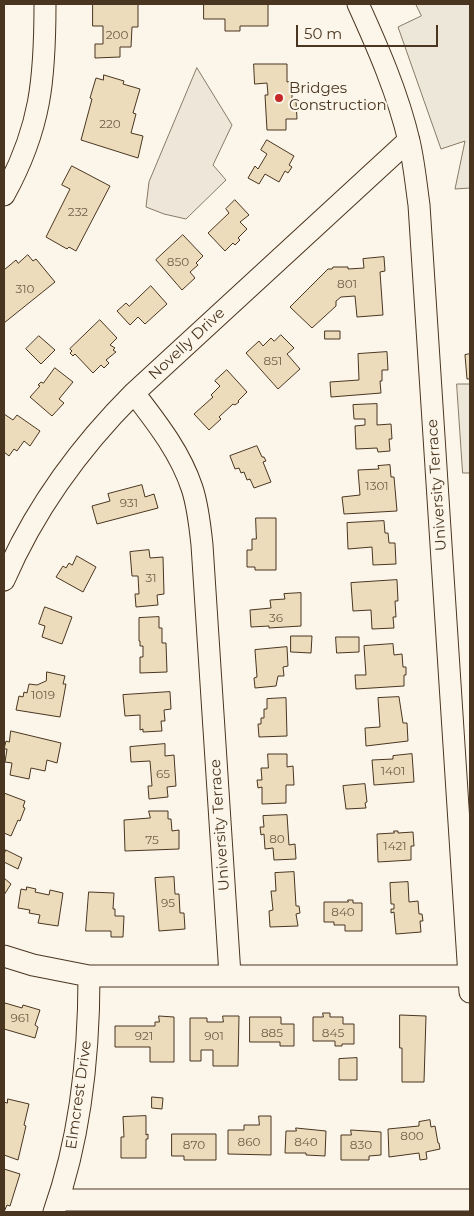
<!DOCTYPE html>
<html>
<head>
<meta charset="utf-8">
<style>
	body { margin:0 }
	#map { position:relative; width:474px; height:1216px; overflow:hidden; background:#fbf6e9; font-family:Montserrat,sans-serif }
	canvas { display:block }
	.frame { position:absolute; inset:0; border:5px solid #4a3520; pointer-events:none }
	.scale { position:absolute; left:296px; top:25px; width:142px; height:22px; box-sizing:border-box; border:2px solid #4a3520; border-top:0; padding-left:6px; font-size:15px; line-height:18px; white-space:nowrap; color:#4a3520; -webkit-text-stroke:4px #fbf6e9; paint-order:stroke }
</style>
</head>
<body>
<div id="map">
<canvas width="474" height="1216"></canvas>
<div class="frame"></div>
<div class="scale">50 m</div>
</div>
<script>
const g = document.querySelector('canvas').getContext('2d');
g.lineJoin = 'round';
function fillPath(path, color) {
  g.fillStyle = color;
  g.fill(path, 'evenodd');
}
function strokePath(path, color, width, dash) {
  g.strokeStyle = color;
  g.lineWidth = width;
  g.lineCap = dash ? 'butt' : 'round';
  g.setLineDash(dash || []);
  g.stroke(path);
}
function write(font, color, halo, rows, align = 'center') {
  g.font = font + ' Montserrat,sans-serif';
  g.lineWidth = 4;
  g.setLineDash([]);
  g.textBaseline = 'middle';
  g.strokeStyle = halo;
  g.fillStyle = color;
  for (const [text, x, y, turn = 0] of rows) {
    g.save();
    g.translate(x, y);
    g.rotate((+turn || 0) * Math.PI / 180);
    g.textAlign = isNaN(turn) ? turn : align;
    if (halo) g.strokeText(text, 0, 0);
    g.fillText(text, 0, 0);
    g.restore();
  }
}
const green = new Path2D(`
	M197 68 232 125 213 165 226 180 186 219 164 214 146 207 149 182Z`);
fillPath(green, '#ede6d9');
strokePath(green, '#887966', 1);
const parking = new Path2D(`
	M416 4H470V188L455 189 465 141 441 149 398 27 421 16Z
	M457 384H470V473H463Z`);
fillPath(parking, '#ede7d9');
strokePath(parking, '#887966', 1);
const building = new Path2D(`
	M93 4H138V27H132L131 47H120V57L95 58V44H103V26H93Z
	M204 4H268V26H240V31H225V19H204Z
	M254 64H287V82L292 81V101H296L297 119H286V130H267L265 95H268L267 83 255 84Z
	M104 75 124 81 123 84 140 89 133 113 136 114 131 133 143 136 138 158 81 140 92 99 90 98 96 78 103 80Z
	M267 140 294 156 289 165 292 167 288 173 285 171 279 182 265 174 259 184 248 178 255 166 258 169 267 154 261 150Z
	M72 166 110 186 76 251 69 247 67 249 46 237 70 189 62 185Z
	M235 200 249 215 240 222 247 229 238 238 240 240 235 245 233 243 225 251 208 233 229 213 226 209Z
	M183 235 203 256 196 263 198 265 190 272 195 278 182 290 156 260Z
	M28 255 33 261 36 259 55 282 4 323V270L16 260 18 263Z
	M384 257 385 271 380 272 383 315 357 317 355 296 341 297 336 301V306L312 328 290 307 328 269H332L333 267H348V269L364 268 363 259Z
	M151 286 167 304 145 324 138 317 130 325 117 311 126 303 129 306Z
	M100 320 117 338 110 345 115 348 113 350 116 352 106 360 109 363 104 368 101 365 93 373 75 354 73 356 70 353 72 351 70 349Z
	M325 331H340V339H325Z
	M281 335 294 348 287 354 300 369 278 389 246 353 259 341 263 346 271 338 274 341Z
	M39 336 55 350 41 364 26 349Z
	M387 352 388 370H382V381H380L381 393 331 397 330 382 359 380 358 354Z
	M470 354V379H467L465 355Z
	M55 368 73 382 59 399 64 403 52 416 30 397 40 386 38 385 41 382 43 383Z
	M227 370 247 392 238 401 239 402 235 405 233 404 219 417 221 419 209 430 194 414 213 397 211 395 220 386 215 381Z
	M377 404V425L391 424 392 439H389L390 451 378 452 377 448 356 449 355 426 365 425V419H354L353 405Z
	M4 414 13 420 17 415 40 431 30 446 24 441 17 451 14 449 9 456 4 452Z
	M257 446 262 457H264L266 461 263 462 271 482 254 488 250 479 247 480 244 472 241 473 239 468 235 469 230 456Z
	M390 465 391 477H394L397 511 344 514 342 497 360 495 358 470 379 469 378 466Z
	M142 485 145 497 154 494 158 508 97 524 92 506 110 501 108 494Z
	M256 518H276V570H255V567H247V550H252V539H256Z
	M384 521 385 533H388L389 543H395L396 564 373 565 372 547 348 549 347 523Z
	M149 550 150 558 163 557 164 594 157 595 158 605 136 607 135 594H139L138 576H132L130 552Z
	M77 556 96 567 83 592 56 577 63 566 66 568 69 563 72 565Z
	M397 580 398 601H395L396 617H393L394 628 372 629 371 610 353 611 351 583Z
	M301 593V626L269 628V626L251 627 250 610 271 608 270 600 285 599 284 594Z
	M45 607 72 617 62 644 42 637 45 626 39 624Z
	M159 617V628H162V643H166L167 672 140 673V657H143V646H140V641H139V618Z
	M291 636H312L311 653 291 652Z
	M336 637H359V652L337 653Z
	M393 644 394 655 402 654 403 667H406V675H404V686L356 689 355 675H366L364 646Z
	M287 647 288 666 283 667 284 676H278L276 686 255 688 254 678 257 677 255 650Z
	M47 672 65 676 63 684H66L60 717 16 710 19 696 23 697 24 692 27 693 29 684 37 685 46 681Z
	M170 692 171 709 164 710 165 721H161L162 731 143 732V729L140 730V715L125 716 123 695Z
	M399 697 403 723H407L408 741 366 746 365 728 380 727 378 698Z
	M286 698 287 736 259 737 258 724H261V718H264V709H267V699Z
	M11 731 61 743 57 763 47 760 45 771 31 768 29 779 10 775 12 763 5 762 7 749H4L6 741 9 742Z
	M165 744V756L174 755 176 786 167 787 168 797 149 799 148 786H152L150 761 131 762 130 747Z
	M268 754H287V767L293 766 294 785H286V803L262 804V787L258 788 257 780H262L261 768H268Z
	M412 754 414 782 374 785 372 760 393 759V756Z
	M365 784 367 802 365 803 366 808 346 809 343 786Z
	M4 793 25 801 23 807 25 808 20 821 18 820 11 836 4 833Z
	M149 811H168V819H171L172 831 179 830V849L125 851 124 820 150 818Z
	M287 815 289 845 295 844 296 859 274 860 273 848 265 849 264 834 261 835 260 827H264L263 816Z
	M394 831H398V833L413 832 414 846H411V860L378 862 377 834 394 833Z
	M6 850 22 858 18 869 4 862V855Z
	M294 872 296 906H299L300 913 296 914 298 926 270 927 269 911 273 910 271 891H276L275 873Z
	M174 877 175 894H179L180 913H184L185 929 159 931 155 878Z
	M4 878 11 884 4 895Z
	M408 882 409 902 418 901 419 914H422L423 921H420L421 932 396 934 394 912 391 913V909H394V904H391L390 883Z
	M27 887 36 889 35 892 49 895 50 890 63 893 58 926 38 923 40 915 29 913 30 910 18 908 21 889 26 890Z
	M89 892 114 893 113 909H115V916H124L123 937H111V931H86Z
	M348 900H353V903H362V931H345V925H334V922H324V902H348Z
	M5 1003 22 1008 23 1005 40 1010 35 1025 38 1027 35 1038 4 1029Z
	M323 1013H330V1017H343V1024H354V1044H342V1046H335V1041H313V1017H323Z
	M400 1015 426 1016 424 1082H402V1048H400Z
	M159 1016 174 1017V1062H150V1047H115V1026H155V1022H159Z
	M223 1016H239L238 1066H213V1050H201V1061H190V1018H207V1022H223Z
	M250 1017H281V1024H294V1046H280V1042H250Z
	M357 1058V1080H339V1059Z
	M152 1097 163 1098 162 1109 152 1108Z
	M8 1099 29 1104 24 1125 26 1126 18 1160 4 1155V1102L7 1103Z
	M146 1116V1135L148 1134V1139H146V1158H121V1137H124L123 1117Z
	M259 1116H271V1155L228 1154V1130H244V1125H259Z
	M430 1120 431 1127 435 1126 438 1143H439L440 1149 426 1152 427 1159 420 1160 419 1153 389 1157 388 1129 419 1126V1122Z
	M296 1128 326 1131 325 1156 306 1155V1153H285L286 1131H296Z
	M351 1130 381 1132V1155L369 1156V1160H341V1135H351Z
	M172 1134H216V1160H184V1156H172Z
	M4 1169 20 1174 10 1206 7 1205 4 1212Z`);
fillPath(building, '#ecdcbc');
strokePath(building, '#4a3520', 1);
const minor = new Path2D(`
	M358 4C378 48 398 94 409 141 414 162 416 184 419 205L470 992
	M4 195C41 128 45 79 45 4
	M134 393C157 423 180 452 192 488 198 506 200 526 202 545L230 975
	M4 580C35 508 79 448 134 393L409 140
	M4 956 33 965 89 976H469
	M58 1200H470
	M54 1212C81 1136 89 1055 89 976`);
strokePath(minor, '#4a3520', 23);
strokePath(minor, '#fbf6e9', 21);
for (const [x, y, r, color] of [
	[279,98,5,"#c62828"]
]) {
  const dot = new Path2D();
  dot.arc(x, y, r, 0, 2 * Math.PI);
  g.fillStyle = color;
  g.fill(dot);
  strokePath(dot, '#fbf6e9', 2);
}
write('12px', '#725f47', null, [
	["200",117,35],
	["220",110,124],
	["232",78,212],
	["850",178,262],
	["801",347,284],
	["310",25,289],
	["851",273,361],
	["1301",377,486],
	["931",129,503],
	["31",151,578],
	["36",276,618],
	["1019",43,695],
	["1401",393,771],
	["65",163,774],
	["80",277,839],
	["75",152,840],
	["1421",395,846],
	["95",168,903],
	["840",343,912],
	["961",20,1018],
	["885",272,1033],
	["845",333,1033],
	["921",144,1036],
	["901",214,1036],
	["800",412,1136],
	["860",249,1142],
	["840",306,1142],
	["870",194,1145],
	["830",361,1145]
]);
write('15px', '#4a3520', '#fbf6e9', [
	["Bridges",289,89],
	["Construction",289,106]
], 'left');
write('15px', '#4a3520', '#fbf6e9', [
	["Novelly Drive",187,344,-43],
	["University Terrace",437,485,-94],
	["University Terrace",220,825,-94],
	["Elmcrest Drive",79,1095,-82]
]);
</script>
</body>
</html>
